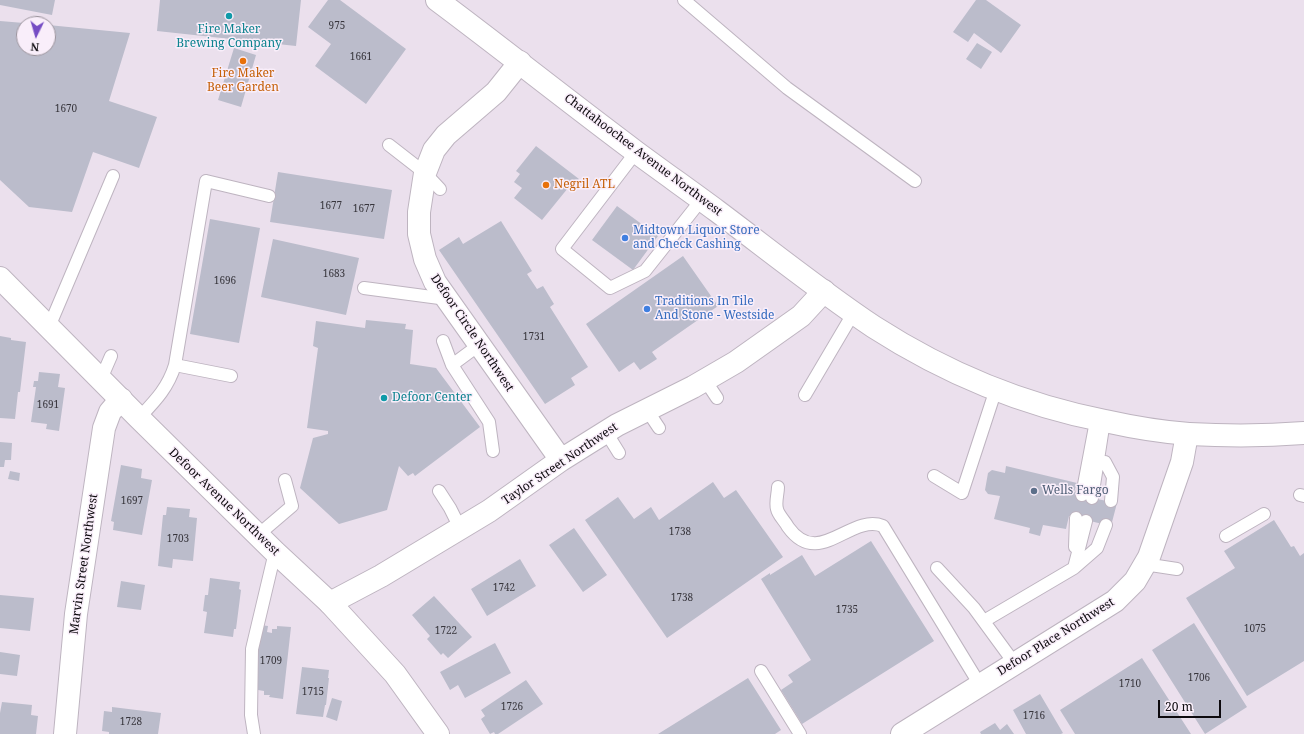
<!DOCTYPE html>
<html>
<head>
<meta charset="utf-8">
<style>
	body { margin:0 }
	#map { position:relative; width:1304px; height:734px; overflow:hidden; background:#ebe0ed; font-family:"Noto Serif",serif }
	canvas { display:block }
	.north { position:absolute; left:16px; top:16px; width:40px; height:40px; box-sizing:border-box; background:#f9eefa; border:1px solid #9b939c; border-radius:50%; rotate:185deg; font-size:11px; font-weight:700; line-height:16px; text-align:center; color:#0d0a0e }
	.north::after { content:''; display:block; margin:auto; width:14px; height:18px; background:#754cc4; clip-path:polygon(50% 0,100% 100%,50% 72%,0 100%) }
	.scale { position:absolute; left:1158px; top:700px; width:63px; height:18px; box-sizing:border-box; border:2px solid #0d0a0e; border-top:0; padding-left:5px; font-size:12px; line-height:14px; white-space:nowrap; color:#0d0a0e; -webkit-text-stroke:3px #f9eefa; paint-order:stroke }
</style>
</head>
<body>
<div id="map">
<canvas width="1304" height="734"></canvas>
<div class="north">N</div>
<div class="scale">20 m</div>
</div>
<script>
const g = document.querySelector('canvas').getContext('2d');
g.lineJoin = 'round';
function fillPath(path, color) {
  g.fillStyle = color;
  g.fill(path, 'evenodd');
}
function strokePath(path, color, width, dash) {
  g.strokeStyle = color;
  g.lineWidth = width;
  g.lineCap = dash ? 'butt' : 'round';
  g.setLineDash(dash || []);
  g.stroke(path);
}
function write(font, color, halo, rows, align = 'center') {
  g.font = font + ' "Noto Serif",serif';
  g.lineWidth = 3;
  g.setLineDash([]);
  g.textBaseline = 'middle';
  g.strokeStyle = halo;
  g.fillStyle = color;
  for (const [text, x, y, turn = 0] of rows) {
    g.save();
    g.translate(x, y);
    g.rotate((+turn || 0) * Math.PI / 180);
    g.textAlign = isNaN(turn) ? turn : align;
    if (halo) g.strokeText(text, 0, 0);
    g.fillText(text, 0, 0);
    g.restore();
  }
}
fillPath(new Path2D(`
	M0 0H55L52 15 0 5Z
	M160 0H301L296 46 157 31Z
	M328 0H340L406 49 366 104 315 66 331 44 308 27Z
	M976 0H986L1021 25 1001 53 974 33 968 42 953 32Z
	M0 21 24 23V48H48V25L130 33 109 101 157 117 139 168 93 152 72 212 29 207 0 180Z
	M977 43 992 52 981 69 966 59Z
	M234 48 256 55 241 107 218 100Z
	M536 146 579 179 570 190 568 188 542 220 514 198 522 188 514 182 520 174 516 171Z
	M278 172 392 190 384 239 270 222Z
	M617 206 658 236 633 270 592 240Z
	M210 219 260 228 239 343 190 334Z
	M501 221 532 271 527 274 537 289 543 286 554 304 550 307 588 367 571 378 575 385 545 404 439 250 459 237 463 244Z
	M273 239 359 258 346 315 261 297Z
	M683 256 718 306 652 352 657 359 640 370 634 362 619 372 586 324Z
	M366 320 406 324 405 329 413 330 410 364 436 368 480 427 415 476 413 473 408 476 399 466 387 510 339 524 300 488 313 438 328 434V431L307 428 318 348 313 346 316 321 365 328Z
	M0 336 11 338V340L26 342 20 392H18L15 419 0 418Z
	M39 372 60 374 58 387 65 388 59 431 46 429 47 424 31 422 36 387H33L34 381H38Z
	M0 442 12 443 11 460H5L4 467H0Z
	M121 465 142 469 141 478 152 480 142 535 113 530 114 522 111 521Z
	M1006 466 1077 483 1074 492 1092 498 1117 503 1111 526 1069 516 1066 529 1043 525 1040 536 1029 533 1030 528 994 519 1000 496 988 494 985 490 988 473 992 470 1005 473Z
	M10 471 20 473 19 481 8 479Z
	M713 482 724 498 736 490 783 557 667 638 585 520 618 497 634 519 651 507 659 520Z
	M167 507 190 509 189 517 197 518 193 561 173 559 172 568 158 566 163 515H166Z
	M1274 520 1291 547 1294 546 1300 556 1304 553V661L1247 696 1186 598 1235 568 1224 551Z
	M574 528 607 575 583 592 549 545Z
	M871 541 934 641 802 724 781 690 793 682 788 675 811 660 761 579 770 573V575L802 555 815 576Z
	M520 559 536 586 487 616 471 589Z
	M210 578 240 582 239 589 241 590 236 629H234L233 637 204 633 207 612 203 611 205 595H208Z
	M121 581 145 585 141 610 117 607Z
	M0 595 34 598 30 631 0 628Z
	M434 596 472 637 448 658 443 653 441 655 427 639 430 636 412 615Z
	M1194 623 1247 707 1205 734 1152 650Z
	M260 625 268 626 267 632 272 633V629H277V626L291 627 283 699 269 697 270 695H264V691L252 689Z
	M495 643 511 673 465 698 458 685 450 690 440 672Z
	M0 652 20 655 17 676 0 674Z
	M1142 658 1191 734H1075L1060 710Z
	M302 667 329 670 328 678H329L326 705H325L323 717 296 714Z
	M748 678 781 730 775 734H658Z
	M526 680 543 704 498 734H495L494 732 490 734 481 719 485 716 481 710Z
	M1040 694 1063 733 1061 734H1026L1013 710Z
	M332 698 342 701 337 721 326 717Z
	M2 702 32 705 31 715 38 716 36 734H0V713Z
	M112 707 161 713 158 734H109V732L102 731 104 711 112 712Z
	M995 723 1000 730 1007 724 1014 734H981L980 732Z`), '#bbbccb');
const lane = new Path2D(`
	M684 0 787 88 915 181
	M389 145 425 173 440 189
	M636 152 562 249 610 288 645 271 702 199
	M364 288 447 299
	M49 327 113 176
	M443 341 452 365
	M479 345 452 365 489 422 493 451
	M175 365 206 181 269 196
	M101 379 111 356
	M705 380 717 398
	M805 395 854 312
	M647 410 659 428
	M139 418C155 401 168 388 175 365L231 376
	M606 432 619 453
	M1105 462 1113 477 1111 501
	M934 476 962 493 996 389
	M778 487C778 494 775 502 777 509 778 515 785 521 788 527 819 570 850 513 883 526L980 685
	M439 491 450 508 460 528
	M1082 495 1096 421
	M1300 495 1304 496
	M1092 498 1104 421
	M258 535 292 506 285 480
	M1226 536 1264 514
	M1075 547 1076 518
	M1144 564 1177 569
	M937 568 974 608 1015 664
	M1074 568 1097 548 1106 525
	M984 621 1074 568 1086 521
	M761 671 800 734
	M254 734 251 715 252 649 275 552`);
const street = new Path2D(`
	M520 62 496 92 446 135 434 150 425 173 419 212V234L425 259 435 282 561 460
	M330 603 381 576 489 511 561 460 617 425 693 387 736 362 801 316 824 291
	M65 734 76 614 104 428 110 412 121 399
	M902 734 1115 601 1135 581 1149 557 1182 462 1187 434`);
const secondary = new Path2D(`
	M437 0C504 50 569 102 636 152 663 172 690 191 717 211 769 250 820 291 874 327 944 372 1023 405 1105 421 1132 427 1161 432 1189 434 1227 436 1266 436 1304 433
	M0 278 139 418 275 552 330 603 395 674 438 734`);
strokePath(lane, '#beb4c0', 14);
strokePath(street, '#beb4c0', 24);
strokePath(secondary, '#beb4c0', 24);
strokePath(lane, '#fff', 12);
strokePath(street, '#fff', 22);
strokePath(secondary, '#fff', 22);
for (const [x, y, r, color] of [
	[229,16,4,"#0f9aa8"],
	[243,61,4,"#e8710a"],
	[546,185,4,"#e8710a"],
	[625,238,4,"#3f7fe0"],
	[647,309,4,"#3f7fe0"],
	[384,398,4,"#0f9aa8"],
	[1034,491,4,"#5c6f8a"]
]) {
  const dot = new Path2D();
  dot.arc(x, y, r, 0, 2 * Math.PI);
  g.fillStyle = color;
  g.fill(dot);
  strokePath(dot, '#f9eefa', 1.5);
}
write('10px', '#38363d', null, [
	["975",337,26],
	["1661",361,57],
	["1670",66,109],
	["1677",331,206],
	["1677",364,209],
	["1683",334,274],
	["1696",225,281],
	["1731",534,337],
	["1691",48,405],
	["1697",132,501],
	["1738",680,532],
	["1703",178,539],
	["1742",504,588],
	["1738",682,598],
	["1735",847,610],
	["1075",1255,629],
	["1722",446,631],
	["1709",271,661],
	["1706",1199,678],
	["1710",1130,684],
	["1715",313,692],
	["1726",512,707],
	["1716",1034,716],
	["1728",131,722]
]);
write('12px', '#0d838f', '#f9eefa', [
	["Fire Maker",229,30],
	["Brewing Company",229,44],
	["Defoor Center",392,398,"left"]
]);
write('12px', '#c56008', '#f9eefa', [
	["Fire Maker",243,74],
	["Beer Garden",243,88],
	["Negril ATL",554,185,"left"]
]);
write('12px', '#0d0a0e', '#f9eefa', [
	["Chattahoochee Avenue Northwest",643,155,37],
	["Defoor Circle Northwest",472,333,56],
	["Taylor Street Northwest",560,464,-34],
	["Defoor Avenue Northwest",224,502,44],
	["Marvin Street Northwest",84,564,-82],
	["Defoor Place Northwest",1056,637,-32]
]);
write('12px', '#366cbe', '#f9eefa', [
	["Midtown Liquor Store",633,231],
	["and Check Cashing",633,245],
	["Traditions In Tile",655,302],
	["And Stone - Westside",655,316]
], 'left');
write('12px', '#4e5e75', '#f9eefa', [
	["Wells Fargo",1042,491]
], 'left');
</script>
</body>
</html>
